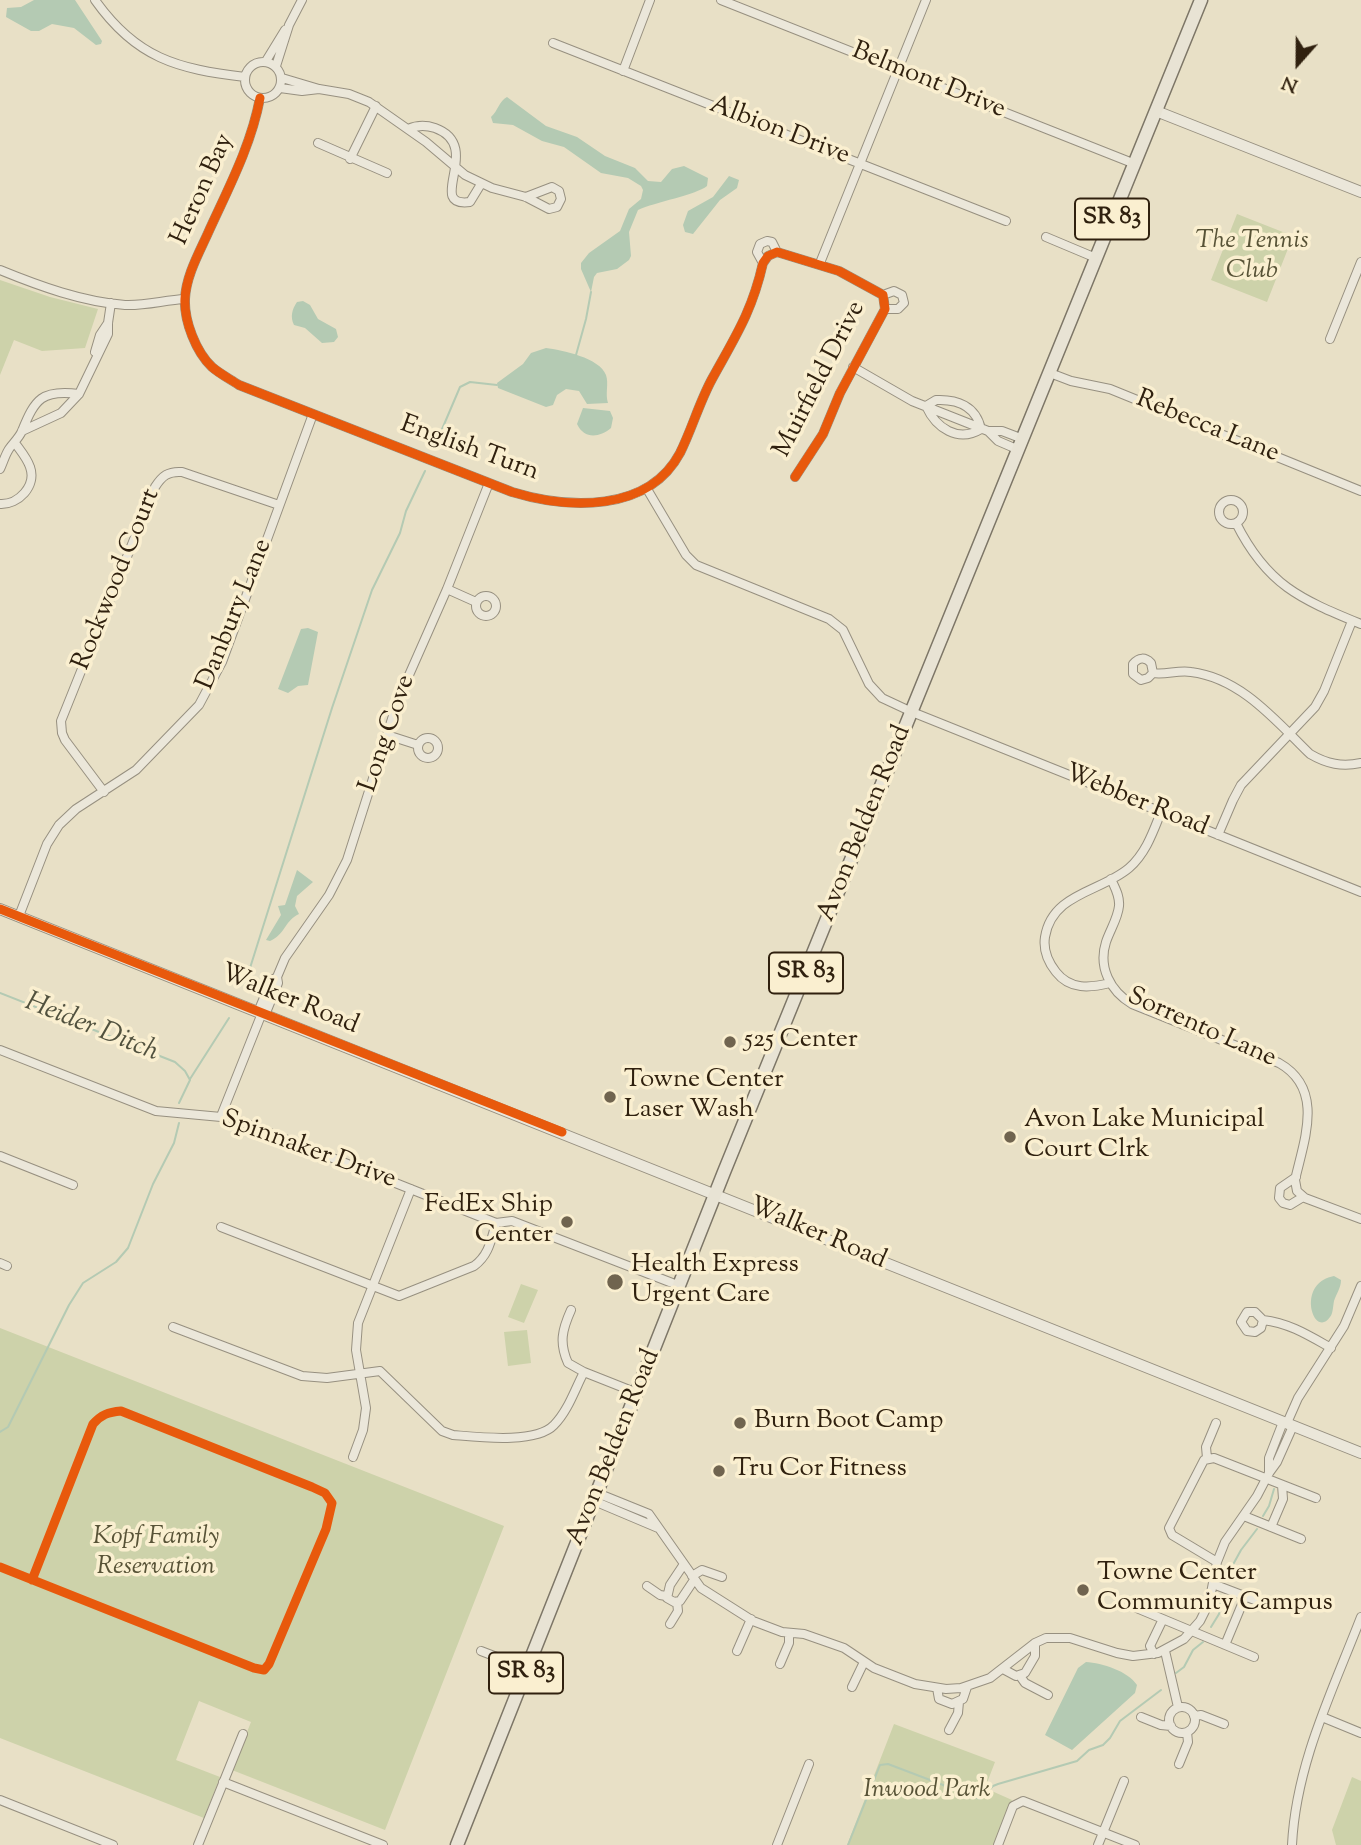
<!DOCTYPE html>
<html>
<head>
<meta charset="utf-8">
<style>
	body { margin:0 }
	#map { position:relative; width:1361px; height:1845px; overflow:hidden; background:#e8e0c6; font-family:"Sorts Mill Goudy",serif }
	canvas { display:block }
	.north { position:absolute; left:1263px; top:28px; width:70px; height:70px; -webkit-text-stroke:5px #faefd0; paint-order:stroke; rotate:201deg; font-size:19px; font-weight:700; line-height:28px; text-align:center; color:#30210f }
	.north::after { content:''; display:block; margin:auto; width:24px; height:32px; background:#30210f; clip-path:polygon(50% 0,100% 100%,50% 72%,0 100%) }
</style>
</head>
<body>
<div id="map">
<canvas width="1361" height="1845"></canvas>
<div class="north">N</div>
</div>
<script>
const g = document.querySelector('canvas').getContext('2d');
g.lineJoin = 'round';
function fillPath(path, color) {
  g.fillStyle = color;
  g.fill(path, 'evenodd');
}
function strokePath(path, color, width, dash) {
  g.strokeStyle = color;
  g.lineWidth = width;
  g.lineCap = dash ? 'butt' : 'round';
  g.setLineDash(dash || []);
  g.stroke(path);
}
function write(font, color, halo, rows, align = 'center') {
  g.font = font + ' "Sorts Mill Goudy",serif';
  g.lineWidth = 7;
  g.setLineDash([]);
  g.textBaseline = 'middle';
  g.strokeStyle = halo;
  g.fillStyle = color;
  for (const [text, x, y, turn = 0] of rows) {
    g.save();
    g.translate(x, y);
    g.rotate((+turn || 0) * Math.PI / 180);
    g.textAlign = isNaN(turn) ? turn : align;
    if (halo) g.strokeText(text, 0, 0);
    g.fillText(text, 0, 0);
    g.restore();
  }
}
fillPath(new Path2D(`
	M1237 214 1293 236 1267 302 1211 280Z
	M0 280 50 297 98 309 85 348 42 351 14 340 0 375Z
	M521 1284 538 1290 524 1323 508 1317Z
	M0 1328 504 1526 385 1830 232 1770 251 1722 199 1701 176 1760 220 1777 204 1818 0 1738Z
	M527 1330 531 1363 508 1366 504 1332Z
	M894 1724 995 1762 985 1788 1012 1800 995 1845H847Z
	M1352 1777 1361 1781V1845H1336L1332 1830Z`), '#cdd2aa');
fillPath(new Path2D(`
	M34 0H75L102 41 101 44 96 45 74 28 52 24 39 31H31L6 17 7 8 21 7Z
	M507 97 546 126 577 137 605 156 635 168 648 181 661 182 672 169 684 166 708 178 707 186C696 195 655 202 638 210L629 232 631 256 629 260 617 269 597 273 594 277 591 292 581 269V263L589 253 620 231 629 209 641 199 643 190 641 186 628 178 601 173 564 147 542 141 513 125 493 123 491 117C498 111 499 101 507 97Z
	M729 176 739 180 737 188 720 200 693 234 685 232 683 225 688 211 713 197Z
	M303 301 310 305 318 319 336 329 338 337 334 342 322 343 305 328 294 325C290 317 292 309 297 302Z
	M546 348C562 350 600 358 606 375 609 383 605 394 608 403L587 404 579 391 566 389 557 395 553 405 546 407 498 388 497 383 523 364 531 353Z
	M583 408 610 411 613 418 611 428C599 438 584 439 577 424Z
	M308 628 318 632 308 685 298 686 288 693 278 689 301 629Z
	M297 870 313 882 297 896 295 906 299 914C285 920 285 935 270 941L266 940 281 915 278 906 285 905Z
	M1334 1276 1341 1280C1341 1288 1336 1294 1334 1301 1333 1306 1333 1314 1330 1317 1314 1340 1295 1283 1334 1276Z
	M1086 1662C1102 1663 1128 1671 1137 1685L1135 1693 1072 1750 1045 1735 1078 1668Z`), '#b4cab3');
strokePath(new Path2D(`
	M576 355 586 319 591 292
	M434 448 460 387 470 382 497 385
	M244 987 332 708 372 590 400 533 406 511 425 471
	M0 993 175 1062 185 1071 190 1080 179 1103
	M190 1079 229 1018
	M0 1432 8 1427 69 1305 83 1283 116 1262 128 1248 153 1184 174 1143 179 1123
	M1263 1516 1269 1506 1274 1489
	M1224 1581 1241 1550 1257 1529
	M1211 1627 1219 1614 1221 1595
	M1176 1673 1184 1667 1193 1650 1203 1642
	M848 1845 880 1765 888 1764 980 1799 993 1786 998 1784 1077 1761 1089 1750 1103 1745 1110 1738 1120 1721 1161 1690`), '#b4cab3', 2);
const minor = new Path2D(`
	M95 0C136 58 177 69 245 77
	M721 0 1135 164
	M553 43 1006 221
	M266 61 285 30
	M245 80a18 18 0 1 1 36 0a18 18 0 1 1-36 0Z
	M276 66 289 25 302 0
	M623 71 650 0
	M282 78 319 89 349 94 369 102 426 142 465 175 492 188 526 197 549 209 557 207 561 199 559 191 552 187 526 197
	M280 88 302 91 319 89
	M260 98C251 146 228 189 208 233 199 253 186 276 185 299 184 321 196 352 212 367 220 374 230 379 239 385L512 492C568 509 648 513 680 453 692 429 699 403 712 379 735 337 752 312 763 263L768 256 777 252 839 271 883 295 885 309 840 393 823 434 795 477
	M408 129C417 125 426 125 435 128 485 146 424 208 470 202L481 184
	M318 143 387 173
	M350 159 376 106
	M1046 237 1096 258
	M763 263 757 252 760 244 767 241 772 242 777 252
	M820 263 926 0
	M0 270C39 286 83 302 125 305 145 306 165 300 185 299
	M883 295 894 291 902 295 904 303 898 309H885
	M1330 339 1361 262
	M95 352 100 335 108 323
	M853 367 912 401 988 431 998 441 1019 450
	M1050 373 1071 381 1110 389 1361 491
	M936 400C957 399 976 406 981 429 958 443 936 428 926 406Z
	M22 431 61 413 79 394 108 334V323L111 303
	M988 431H1002L1023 439
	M0 469C3 463 5 455 9 449 13 443 19 438 22 431 35 399 42 389 79 394
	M647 489 686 555 696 565 829 619 843 630 869 684 882 698 912 712 1361 892
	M1219 512a12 12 0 1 1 24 0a12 12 0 1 1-24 0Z
	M0 504C18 505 37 486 30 467 27 458 20 450 15 443
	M1236 523C1267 585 1300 599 1361 624
	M447 589 476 602
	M476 606a10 10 0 1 1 20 0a10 10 0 1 1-20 0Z
	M1153 673 1151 663C1145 657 1139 657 1133 664V674L1141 680 1148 678 1153 673C1165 675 1178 670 1191 672 1241 678 1276 721 1310 754 1327 764 1342 767 1361 763
	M387 735 418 745
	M418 748a10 10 0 1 1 20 0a10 10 0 1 1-20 0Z
	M104 792 65 740 62 733 61 721 155 487C162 476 168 471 182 472L279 505
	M1218 835 1233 800 1241 785 1315 707 1324 691 1352 621
	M1111 879C1115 888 1120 896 1119 906 1118 918 1110 930 1106 942 1098 967 1110 991 1132 1004L1279 1063C1325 1089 1304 1140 1295 1180L1297 1191 1305 1198 1361 1219
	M19 916 47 844 59 825 76 809 136 770 199 705 222 662 313 414
	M1110 983C1090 988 1070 990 1056 972 1048 962 1043 950 1045 937 1052 893 1101 892 1129 868 1146 853 1153 832 1161 812
	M258 1012 271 981 277 977 285 958 329 895 347 860 398 700 447 589 489 483
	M265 1015 278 983 277 977
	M0 1050 156 1111 232 1118 496 1223
	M221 1116 262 1013
	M0 1156 73 1185
	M1296 1177 1280 1188 1279 1198 1283 1203 1290 1205 1303 1197
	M221 1227 399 1296 474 1266C489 1255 491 1240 496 1223L512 1221 680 1286
	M0 1263 7 1266
	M571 1310C562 1330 559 1343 568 1363L584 1372 637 1393
	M1263 1320 1261 1328 1255 1332 1247 1331 1241 1322 1247 1312H1255L1263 1320C1289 1323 1308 1335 1331 1348
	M173 1327 302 1376 327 1378 380 1371 442 1431 453 1435C478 1437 536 1444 554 1425 568 1411 575 1389 584 1372
	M1287 1423 1298 1398 1344 1326 1361 1286
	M353 1457 363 1430 366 1408 356 1350 358 1323 411 1189
	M1207 1458 1206 1447 1216 1423
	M1269 1473V1458L1283 1422
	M597 1493 649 1514 701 1588 753 1621 782 1632 804 1634 844 1648 874 1668 915 1684 946 1689 961 1688 990 1678 1035 1643 1046 1638H1070L1117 1653 1133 1656 1158 1653 1184 1639 1200 1621 1206 1609 1211 1593 1217 1562 1225 1542 1257 1496 1269 1473 1277 1462 1293 1426
	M594 1501 658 1528
	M1244 1516 1301 1539
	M1271 1527 1283 1499 1282 1485
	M1217 1562 1172 1535 1169 1528 1204 1460 1214 1458 1316 1498
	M684 1564 670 1585 667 1598 674 1602 680 1601 694 1580
	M692 1576 702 1570 722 1577
	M1213 1584 1273 1607
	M647 1586 660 1595 666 1596
	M1134 1607 1254 1657
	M670 1624 678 1611 677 1602
	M1225 1645 1245 1597
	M481 1651 528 1669
	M737 1651 751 1619
	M1165 1651 1178 1707
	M1154 1654 1150 1646 1163 1619
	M780 1664 789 1643V1633
	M1003 1669 1016 1676 1025 1673 1035 1656V1643
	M1020 1676 1025 1683 1048 1695
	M852 1687 864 1662
	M937 1688 939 1699 952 1704 963 1699 967 1687
	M1169 1720a13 13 0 1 1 26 0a13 13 0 1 1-26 0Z
	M1194 1716 1201 1715 1224 1724
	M1141 1717 1161 1725 1171 1726
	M1322 1717 1361 1733
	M949 1730 958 1713 959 1702
	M1179 1764 1188 1742 1187 1732
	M223 1782 383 1845
	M0 1800 113 1845
	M198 1845 243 1734
	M777 1845 809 1764
	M998 1845 1013 1806 1023 1801 1135 1845
	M1098 1845 1124 1781
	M1292 1845C1296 1764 1332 1692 1361 1617`);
const tertiary = new Path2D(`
	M1156 111 1361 192
	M0 909 1361 1453`);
const primary = new Path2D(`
	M457 1845 724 1172 1201 0`);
strokePath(minor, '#979080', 10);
strokePath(tertiary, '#979080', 12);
strokePath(primary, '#7d7667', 15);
strokePath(minor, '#ebe7da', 8);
strokePath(tertiary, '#ebe7da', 10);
strokePath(primary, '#e8e3d4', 12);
strokePath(new Path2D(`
	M260 98C251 146 228 189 208 233 199 253 186 276 185 299 184 321 196 352 212 367 220 374 230 379 239 385L512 492C568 509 648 513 680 453 692 429 699 403 712 379 735 337 752 312 763 263L768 256 777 252 839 271 883 295 885 309 840 393 823 434 795 477
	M0 909 562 1132
	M0 1567 254 1668 264 1670 269 1664 326 1529 332 1503 325 1493 312 1487 121 1411C108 1412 101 1415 93 1424L32 1580`), '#e8590c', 9);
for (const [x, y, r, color] of [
	[730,1042,7,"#70644f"],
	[610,1097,7,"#70644f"],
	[1010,1137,7,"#70644f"],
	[567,1222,7,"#70644f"],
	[615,1282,9,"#70644f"],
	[740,1423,7,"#70644f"],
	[719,1471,7,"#70644f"],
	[1083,1590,7,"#70644f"]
]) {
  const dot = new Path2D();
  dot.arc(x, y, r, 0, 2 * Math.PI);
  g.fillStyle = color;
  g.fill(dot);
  strokePath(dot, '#faefd0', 2.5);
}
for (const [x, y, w] of [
	[1112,219,74],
	[806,973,74],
	[526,1673,74]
]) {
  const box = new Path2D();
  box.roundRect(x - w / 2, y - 20.5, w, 41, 5);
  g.fillStyle = '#faefd0';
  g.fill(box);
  strokePath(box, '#30210f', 2);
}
write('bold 24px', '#30210f', null, [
	["SR 83",1112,219],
	["SR 83",806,973],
	["SR 83",526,1673]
]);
write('26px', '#30210f', '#faefd0', [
	["Belmont Drive",928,82,22],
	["Albion Drive",779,132,21],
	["Heron Bay",204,190,-66],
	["Muirfield Drive",821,380,-63],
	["Rebecca Lane",1207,428,22],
	["English Turn",469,450,20],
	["Rockwood Court",118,580,-68],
	["Danbury Lane",236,615,-68],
	["Long Cove",389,734,-71],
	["Webber Road",1136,802,22],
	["Avon Belden Road",866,824,-68],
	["Walker Road",289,1001,22],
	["Sorrento Lane",1201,1029,24],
	["Spinnaker Drive",308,1151,20],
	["Walker Road",817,1235,23],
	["Avon Belden Road",615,1448,-68]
]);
write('italic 26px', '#585337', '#faefd0', [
	["The Tennis",1252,243],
	["Club",1252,273],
	["Kopf Family",156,1539],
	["Reservation",156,1569],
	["Inwood Park",927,1792]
]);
write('26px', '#30210f', '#faefd0', [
	["525 Center",744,1042],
	["Towne Center",624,1082],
	["Laser Wash",624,1112],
	["Avon Lake Municipal",1024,1122],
	["Court Clrk",1024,1152],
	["FedEx Ship",553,1207,"right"],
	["Center",553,1237,"right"],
	["Health Express",631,1267],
	["Urgent Care",631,1297],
	["Burn Boot Camp",754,1423],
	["Tru Cor Fitness",733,1471],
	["Towne Center",1097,1575],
	["Community Campus",1097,1605]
], 'left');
write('italic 28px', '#51513e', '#faefd0', [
	["Heider Ditch",91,1029,22]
]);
</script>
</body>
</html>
